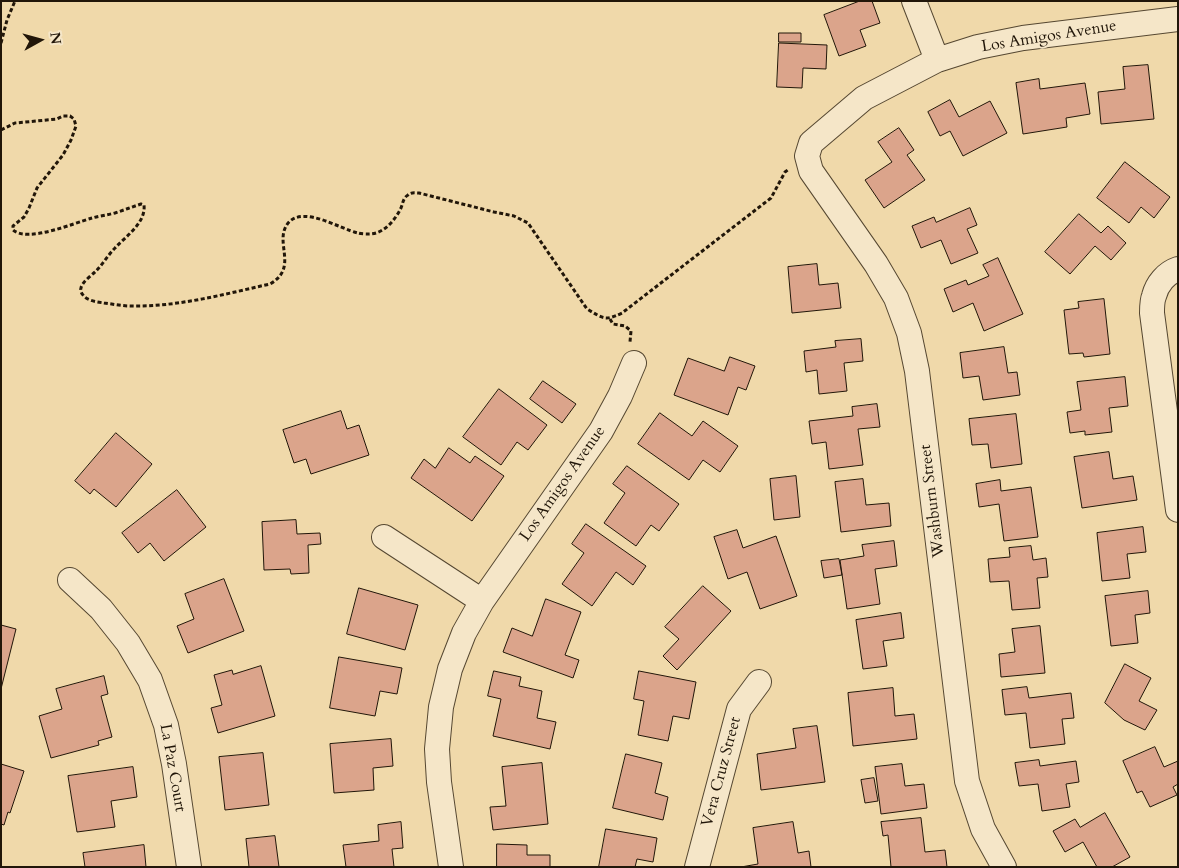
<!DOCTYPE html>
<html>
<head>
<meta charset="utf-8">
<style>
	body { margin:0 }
	#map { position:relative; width:1179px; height:868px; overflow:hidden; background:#f0d9aa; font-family:Cardo,serif }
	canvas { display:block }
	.frame { position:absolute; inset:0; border:2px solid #211609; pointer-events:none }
	.north { position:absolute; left:15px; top:15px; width:50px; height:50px; -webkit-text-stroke:4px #f5e6c8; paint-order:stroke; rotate:83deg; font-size:14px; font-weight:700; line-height:20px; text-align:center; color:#211609 }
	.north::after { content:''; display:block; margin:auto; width:18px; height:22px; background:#211609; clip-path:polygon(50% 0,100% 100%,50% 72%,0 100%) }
</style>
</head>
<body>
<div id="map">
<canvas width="1179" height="868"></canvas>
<div class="frame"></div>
<div class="north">N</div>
</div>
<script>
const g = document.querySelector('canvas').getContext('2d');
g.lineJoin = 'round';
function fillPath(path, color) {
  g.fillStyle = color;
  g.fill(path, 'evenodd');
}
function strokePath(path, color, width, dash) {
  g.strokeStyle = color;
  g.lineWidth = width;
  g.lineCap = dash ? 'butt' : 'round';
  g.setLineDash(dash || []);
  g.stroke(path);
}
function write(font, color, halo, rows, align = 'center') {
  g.font = font + ' Cardo,serif';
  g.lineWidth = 4;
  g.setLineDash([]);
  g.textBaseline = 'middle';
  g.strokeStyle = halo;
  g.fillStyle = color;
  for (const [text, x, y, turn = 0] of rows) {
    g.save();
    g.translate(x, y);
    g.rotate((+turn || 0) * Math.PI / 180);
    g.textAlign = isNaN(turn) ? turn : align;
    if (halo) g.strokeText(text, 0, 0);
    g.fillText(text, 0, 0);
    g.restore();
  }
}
const building = new Path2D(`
	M860 1H872L880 23 860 30 866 46 839 56 824 15Z
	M779 33H801V42H779Z
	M779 43 827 45 826 69 803 68 802 88 777 87Z
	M1148 65 1154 119 1101 124 1098 92 1125 89 1123 67Z
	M1039 79 1040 89 1085 83 1090 114 1066 118 1067 127 1023 134 1016 83Z
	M950 100 959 117 990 101 1007 133 963 156 950 131 940 136 928 112Z
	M899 128 914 150 907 155 925 180 884 208 865 180 892 162 878 142Z
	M1125 162 1170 197 1154 218 1141 207 1129 223 1097 198Z
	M970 208 977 225 967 229 978 253 951 264 941 240 921 248 912 226 934 217 936 222Z
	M1079 214 1101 233 1108 226 1126 243 1111 260 1095 246 1070 274 1045 252Z
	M998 258 1023 314 984 331 973 303 953 312 944 289 966 280 968 285 989 276 983 265Z
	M817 264 819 285 838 283 841 308 792 313 788 267Z
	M1104 299 1110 354 1084 357 1083 353 1069 354 1064 310 1079 308 1078 302Z
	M861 339 863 361 844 363 847 391 819 394 817 370 806 372 804 351 836 347 835 341Z
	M1004 347 1008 373 1017 372 1020 395 983 400 979 376 963 378 960 353Z
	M730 357 755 366 746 390 738 387 728 415 674 395 688 358 724 371Z
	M1125 377 1128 406 1109 408 1112 432 1085 435V431L1070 433 1067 412 1081 410 1077 382Z
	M543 381 576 404 562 423 530 399Z
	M499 389 547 425 528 450 517 442 501 465 463 437Z
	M877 404 880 427 858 429 863 465 829 469 826 442 812 444 809 421 853 416 852 407Z
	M341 411 347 429 359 425 369 455 311 474 306 459 294 463 283 430Z
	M660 413 692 436 703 421 738 446 720 472 703 460 689 480 638 444Z
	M1016 414 1022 464 991 468 988 444 972 445 969 419Z
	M116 433 152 464 116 507 94 489 90 494 75 481Z
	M449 448 470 463 475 456 504 476 472 521 411 478 424 459 435 468Z
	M1109 452 1113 479 1133 476 1137 500 1082 508 1074 457Z
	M627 466 679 504 659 531 651 525 636 546 604 523 625 493 613 484Z
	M796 476 800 517 774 520 770 479Z
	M863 479 866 505 889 503 891 526 841 532 835 482Z
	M1000 480 1001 491 1031 487 1038 537 1004 541 999 504 979 507 976 484Z
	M177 490 206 527 164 561 150 543 138 553 122 533Z
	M296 520 297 534 320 533 321 544 308 545 309 573 291 574 290 569 264 570 262 522Z
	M586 524 646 566 633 585 616 572 592 606 562 584 584 553 572 544Z
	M1143 527 1146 552 1127 554 1130 578 1102 581 1097 533Z
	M737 530 743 548 776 536 797 596 760 609 747 572 728 579 714 537Z
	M894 541 897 566 875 569 880 604 847 609 840 560 864 556 862 545Z
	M1031 546 1033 560 1046 558 1048 577 1037 578 1040 608 1012 610 1009 581 990 582 988 559 1010 557 1009 548Z
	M839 559 842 575 824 578 821 561Z
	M224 579 244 631 188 653 177 626 194 619 185 594Z
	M703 586 731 611 677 670 663 656 679 639 665 627Z
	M359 588 418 605 405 650 347 634Z
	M1148 591 1150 613 1135 615 1138 643 1111 646 1105 596Z
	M546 599 581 612 565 655 579 660 573 678 503 652 512 628 532 636Z
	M901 613 904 638 883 641 887 666 863 669 856 620Z
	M1 625 16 629 1 689Z
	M1040 626 1045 673 1001 677 999 654 1015 652 1012 629Z
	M339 657 402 668 397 694 380 691 375 716 330 708Z
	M1125 664 1151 678 1139 701 1157 710 1145 730 1124 720 1105 703Z
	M261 666 275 716 218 733 211 708 222 705 214 675 232 670 233 674Z
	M494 671 521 677 519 686 542 691 537 718 556 722 550 749 493 736 501 699 488 696Z
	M639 671 696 682 689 719 673 716 668 741 638 735 644 701 634 699Z
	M104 676 108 694 101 696 112 737 98 741 99 745 51 758 39 716 62 709 56 689Z
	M1027 687 1029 698 1071 693 1074 718 1062 719 1065 744 1030 748 1026 713 1005 715 1002 690Z
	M893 688 895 716 914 714 917 739 853 746 848 693Z
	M817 726 825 782 761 790 757 754 796 748 793 729Z
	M391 739 393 766 373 768 374 790 334 793 330 744Z
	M1155 747 1164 767 1178 761V784L1173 787 1177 795 1150 807 1142 791 1137 793 1123 761Z
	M263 753 269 805 225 810 219 757Z
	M626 754 662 763 655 793 668 797 663 820 613 808Z
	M1039 760 1040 766 1076 761 1079 782 1066 784 1070 807 1042 811 1038 784 1019 786 1015 763Z
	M542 763 548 824 493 830 490 807 506 806 502 767Z
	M1 764 24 771 10 813 8 812 4 825 1 824Z
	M902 764 905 786 924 784 927 808 881 814 875 767Z
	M133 767 137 797 111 801 115 827 77 832 68 776Z
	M874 778 878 801 865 803 861 780Z
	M1105 813 1130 857 1112 867H1097L1083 842 1065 852 1053 831 1075 819 1080 827Z
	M921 818 925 852 945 850 947 867H891L888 835 883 836 881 822Z
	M401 822 403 848 392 849 394 867H346L343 845 379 841 378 825Z
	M793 822 798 853 809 851 811 867H741L758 864 753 828Z
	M606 829 657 838 653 862 637 859 635 867H599Z
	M275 836 279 867H249L246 839Z
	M497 844 527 845V855H550V867H497Z
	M144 845 146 867H85L83 853Z`);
fillPath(building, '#dba48b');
strokePath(building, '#211609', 1);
const minor = new Path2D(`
	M914 1 937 60
	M1178 269C1166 273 1157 284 1154 296 1152 301 1152 308 1152 313L1178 510
	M384 537 482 601
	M70 580 101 609 128 643 150 680 166 725 174 764 189 867
	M451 867 439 782 437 749 441 707 450 669 464 633 482 601 601 431 620 396 634 363
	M697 867 739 709 759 682
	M1004 867 983 829 967 781 917 371 909 333 896 298 876 264 811 171 807 156 811 143 864 98 937 60 978 47 1023 38 1178 19`);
strokePath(minor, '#554731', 26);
strokePath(new Path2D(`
	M1 43 7 20 15 1
	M1 130 15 123 57 119 63 116H70L74 119 76 126 71 140 63 155 37 188 29 208 24 217 13 226V230C28 243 74 223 92 218 99 216 107 215 115 213 124 210 132 207 141 204L144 205C146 223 126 236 115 248 108 255 103 264 96 271 91 276 82 282 81 288 80 291 82 294 83 295 87 301 98 302 104 303 113 304 122 306 131 306 178 307 225 294 270 284 300 267 272 241 289 222 305 206 340 229 358 233 361 234 366 234 369 234 384 234 395 220 401 208 403 203 403 198 408 195 411 192 415 193 419 193L494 212 514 216 528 223 587 309C604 319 605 321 622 313L771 198 785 172 789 169
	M610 319 613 324 625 326 631 331 630 342`), '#211609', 3, [4, 2.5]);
strokePath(minor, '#f5e6c8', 24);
write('16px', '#211609', '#f5e6c8', [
	["Los Amigos Avenue",1049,37,-9],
	["Los Amigos Avenue",563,484,-55],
	["Washburn Street",933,501,-97],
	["La Paz Court",172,768,80],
	["Vera Cruz Street",722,772,-75]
]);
</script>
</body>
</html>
